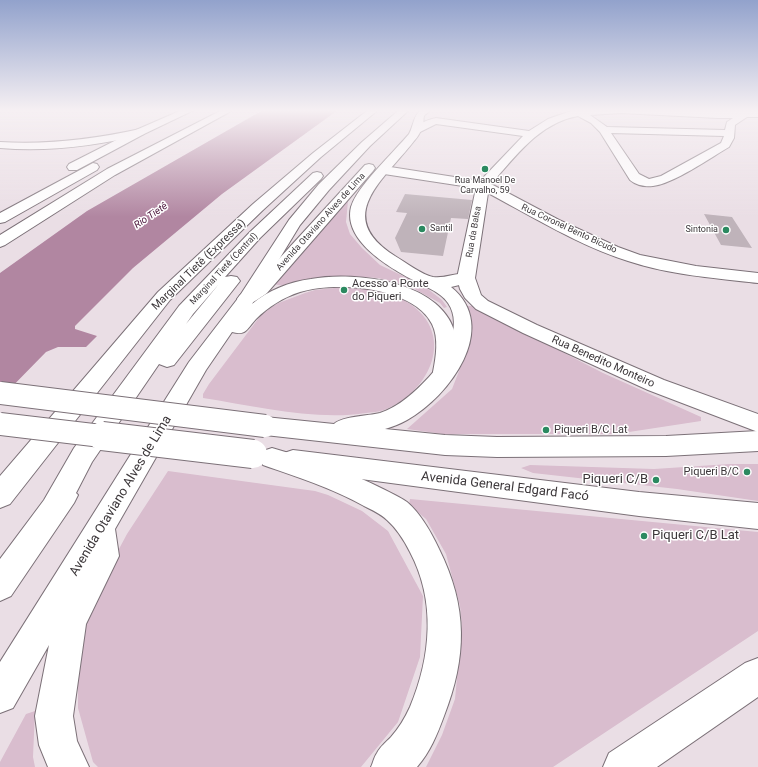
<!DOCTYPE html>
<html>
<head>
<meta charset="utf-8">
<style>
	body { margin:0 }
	canvas { display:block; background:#eadee5 }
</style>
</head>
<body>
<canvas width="758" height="767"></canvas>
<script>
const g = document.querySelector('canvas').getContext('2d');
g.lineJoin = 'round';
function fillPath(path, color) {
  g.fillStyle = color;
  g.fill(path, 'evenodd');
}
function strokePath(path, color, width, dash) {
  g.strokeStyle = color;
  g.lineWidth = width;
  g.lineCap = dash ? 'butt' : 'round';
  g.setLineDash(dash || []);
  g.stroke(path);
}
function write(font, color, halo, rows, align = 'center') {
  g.font = font + ' Roboto,sans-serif';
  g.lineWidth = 3;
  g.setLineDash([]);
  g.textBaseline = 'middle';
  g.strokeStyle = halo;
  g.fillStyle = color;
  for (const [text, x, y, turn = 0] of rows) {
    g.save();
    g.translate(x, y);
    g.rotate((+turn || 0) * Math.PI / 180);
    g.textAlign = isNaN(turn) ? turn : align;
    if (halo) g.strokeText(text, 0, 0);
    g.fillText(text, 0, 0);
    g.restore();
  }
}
fillPath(new Path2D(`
	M346 201H348L346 222 350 234 362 248 380 265 424 286 442 300 447 307 444 308 440 303 409 286 378 278 345 276 316 278 284 286 273 284Z
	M344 287C369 289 392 290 413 306 456 339 427 394 384 410 379 412 372 412 366 413 315 421 255 406 203 398V394L209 384 261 315 276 304 305 293 315 290Z
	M467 306H473L603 373 701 417V421L616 434H443L407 429 452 389 461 366 470 328 466 309Z
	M730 464H758V501L677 489 533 473 521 468 530 465 654 469Z
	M168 471 315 491 328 495 362 511 388 531 423 596 420 657 398 722 361 767H98L93 762 78 708V647L98 588 127 534Z
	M410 499 758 532V631L553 767H426L442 735 455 699 462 626 460 606 446 554 426 519 409 505Z
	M35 711 33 757 35 767H0V762L26 714Z`), '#d9bdce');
fillPath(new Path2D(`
	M263 110H338L222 194 133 268 75 326V329L97 336 86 347H58L46 352 0 399V273L87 211Z`), '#b186a1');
fillPath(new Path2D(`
	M405 194 472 200 468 219 451 218 443 256 401 252 395 238 407 213 396 212Z
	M704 214 732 217 752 248 721 245Z`), '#bfb3ba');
const minor = new Path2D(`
	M571 110 758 111V117H747L735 125 734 138 729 147C710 158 673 184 653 186 645 187 636 185 630 180L600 132 591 123 578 116C539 123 516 156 491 184L559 220 618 247 640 255 696 266 758 273V283C715 278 670 275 628 261 580 246 533 217 488 193L475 278 481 295 488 301 537 325 664 380 758 414V432L648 390 523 333 476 309 465 298 460 289 457 278 476 188 384 174 380 173 378 170 380 167 384 166 480 181 523 136 436 124 418 133 414 132 413 130C419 123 427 120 436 118L529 131 548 119 571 111ZM621 113 718 118H733L727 122 725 130 607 127 590 115ZM611 133 724 136 721 143 661 176 649 179 639 174Z
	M140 129 145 132 144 134C96 146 49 152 0 148V142C48 145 94 139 140 129Z`);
const major = new Path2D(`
	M421 110H431C429 112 425 114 424 116 423 119 424 123 423 125 421 131 418 137 414 141 384 180 332 216 395 256 405 262 422 275 433 277 446 279 459 271 472 274L475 278 472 282 451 287C501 327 449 397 407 420 400 424 392 427 385 429L445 435 497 437 666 436 758 431V451L666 456 497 457 445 455 265 435 257 432 253 426 257 420 265 417 334 424C343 416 368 416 380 413 399 407 416 391 429 377 444 361 464 326 448 303 440 291 423 286 411 279 387 266 343 240 351 207 357 186 394 152 409 134 414 125 413 116 421 110Z
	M369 164 373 165 375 168 373 171 267 293C258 299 251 306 240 303L237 299 240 295 255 285 365 165Z
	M293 450 639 492 758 503V529L639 516 293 470 284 467 280 460 284 453Z`);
const highway = new Path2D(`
	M182 110H194L144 134 77 170H69L67 167 69 164 136 130Z
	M222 110H233L115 175 5 245 0 247V235L107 169Z
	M368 110H378L321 157 263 210 170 300 10 504 0 508V476L158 292 253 204 313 153Z
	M399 110H409L370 146 329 190 300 225 252 304C269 290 289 282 311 279 356 271 446 281 456 338 457 351 458 366 452 377L444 379 436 377 433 372C436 357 439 338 432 324 413 286 335 281 300 292 284 297 268 307 256 319 252 323 248 330 244 332 240 334 236 333 232 332L206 370 115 529 119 556 86 624 73 716 77 741 89 767H48L39 745 35 716 49 645 13 708 0 713V662L189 362 239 297 289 220 319 184 362 142Z
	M93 163 97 164 99 167 97 170 5 222 0 223V213Z
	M317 172 321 173 323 176 321 179 260 238 225 277 231 276 237 277 240 281 174 365 167 367 159 364 92 462 76 493 78 495 74 503 11 596 0 601V559L44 500 74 448 179 306 250 232 313 173ZM219 284 186 324 193 314Z
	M272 448C310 459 348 471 383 489 391 493 400 497 407 502 421 514 431 532 439 549 468 607 467 657 444 716 437 735 430 752 417 767H371C373 763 374 757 377 753 380 747 386 742 391 737 399 728 405 718 410 707 431 657 436 601 410 552 404 540 397 529 387 520 381 514 372 510 364 506 332 488 297 477 263 465L259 458 263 451Z
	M758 658V697L657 767H603L609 753 745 663Z`);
strokePath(minor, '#7c7178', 2);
strokePath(major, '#7c7178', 2);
strokePath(highway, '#7c7178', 2);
fillPath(minor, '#fff');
fillPath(major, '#fff');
fillPath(highway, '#fff');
const majorBridgeFar1 = new Path2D(`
	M0 393 265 426
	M0 424 110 437`);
const majorBridge = new Path2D(`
	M102 436 253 454`);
strokePath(majorBridgeFar1, '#7c7178', 24, []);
strokePath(majorBridge, '#7c7178', 30, []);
strokePath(majorBridgeFar1, '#fff', 22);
strokePath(majorBridge, '#fff', 28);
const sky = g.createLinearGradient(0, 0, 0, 217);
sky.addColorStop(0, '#92a2cc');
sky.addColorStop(0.51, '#f6f0f3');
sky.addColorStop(1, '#f6f0f300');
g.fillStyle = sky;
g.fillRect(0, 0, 758, 217);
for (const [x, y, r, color] of [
	[485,169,4,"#2b8960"],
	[422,229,4,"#2b8960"],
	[726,230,4,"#2b8960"],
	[344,290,4,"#2b8960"],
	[546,430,4,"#2b8960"],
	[747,472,4,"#2b8960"],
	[656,480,4,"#2b8960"],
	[644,536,4,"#2b8960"]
]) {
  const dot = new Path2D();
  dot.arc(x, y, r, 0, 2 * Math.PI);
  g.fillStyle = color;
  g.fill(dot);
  strokePath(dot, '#fff', 1.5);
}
write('9px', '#3c373a', '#fff', [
	["Rua Manoel De",485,181],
	["Carvalho, 59",485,191],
	["Santil",430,229,"left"],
	["Sintonia",718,230,"right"]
]);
write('9px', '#3c373a', '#fff', [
	["Avenida Otaviano Alves de Lima",321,222,-48],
	["Rua Coronel Bento Bicudo",569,229,25],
	["Rua da Balsa",474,232,-80],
	["Marginal Tietê (Central)",224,269,-47]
]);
write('italic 10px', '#49143a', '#fff', [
	["Rio Tietê",151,216,-34]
]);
write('11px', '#3c373a', '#fff', [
	["Marginal Tietê (Expressa)",199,265,-44],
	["Rua Benedito Monteiro",603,362,24]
]);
write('11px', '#3c373a', '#fff', [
	["Acesso a Ponte",352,284],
	["do Piqueri",352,297],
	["Piqueri B/C Lat",554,430],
	["Piqueri B/C",739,472,"right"]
], 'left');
write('13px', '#3c373a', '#fff', [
	["Piqueri C/B",648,480],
	["Piqueri C/B Lat",652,536,"left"]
], 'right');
write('13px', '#3c373a', '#fff', [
	["Avenida General Edgard Facó",505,487,7],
	["Avenida Otaviano Alves de Lima",121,496,-59]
]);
</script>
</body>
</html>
